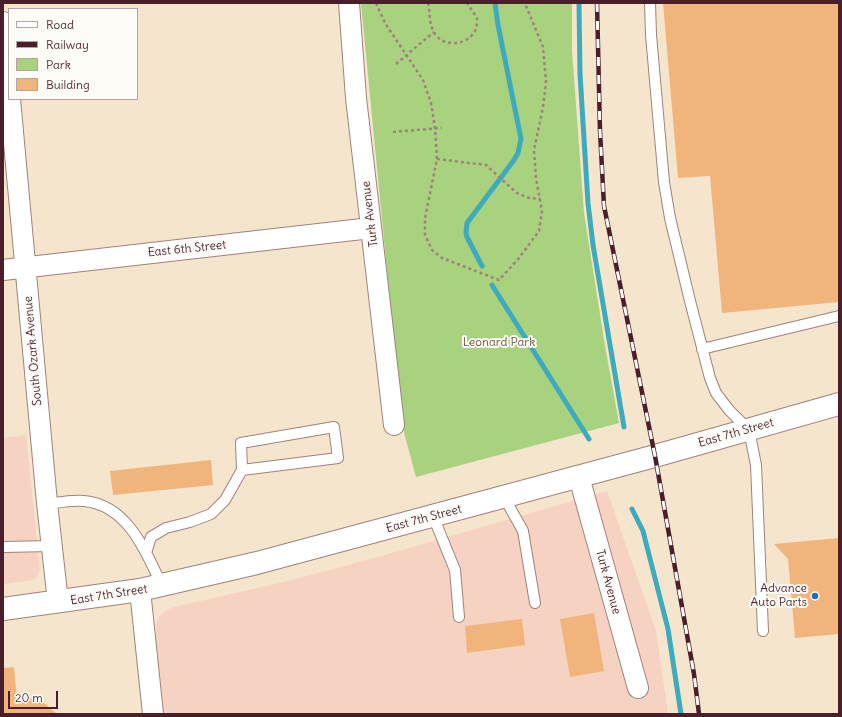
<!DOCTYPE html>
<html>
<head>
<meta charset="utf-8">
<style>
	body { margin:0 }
	#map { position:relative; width:842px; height:717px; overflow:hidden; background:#f5e5cd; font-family:Delius,sans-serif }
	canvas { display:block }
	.frame { position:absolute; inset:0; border:4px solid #4a1f2b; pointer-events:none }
	.legend { position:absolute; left:8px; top:8px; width:130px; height:92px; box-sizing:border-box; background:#fdfcf7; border:1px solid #b5a4a5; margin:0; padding:5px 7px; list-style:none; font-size:12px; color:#4a1f2b }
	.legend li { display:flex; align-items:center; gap:8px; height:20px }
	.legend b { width:20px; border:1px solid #b5a4a5 }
	.scale { position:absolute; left:8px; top:691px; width:50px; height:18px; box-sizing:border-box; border:2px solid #4a1f2b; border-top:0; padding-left:5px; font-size:12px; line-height:14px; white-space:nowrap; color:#4a1f2b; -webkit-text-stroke:3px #fdfcf7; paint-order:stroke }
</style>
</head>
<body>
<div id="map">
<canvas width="842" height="717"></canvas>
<div class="frame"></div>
<ul class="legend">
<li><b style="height:5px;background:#fff"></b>Road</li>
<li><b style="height:5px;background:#4a1f2b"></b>Railway</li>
<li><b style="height:11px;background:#a8d27e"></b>Park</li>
<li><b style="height:11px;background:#f1b57c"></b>Building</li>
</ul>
<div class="scale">20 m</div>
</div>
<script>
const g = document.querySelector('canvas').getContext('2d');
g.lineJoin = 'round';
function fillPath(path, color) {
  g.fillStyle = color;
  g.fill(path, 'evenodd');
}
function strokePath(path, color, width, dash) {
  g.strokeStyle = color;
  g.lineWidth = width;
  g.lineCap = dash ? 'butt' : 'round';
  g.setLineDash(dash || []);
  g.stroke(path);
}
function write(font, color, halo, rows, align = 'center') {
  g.font = font + ' Delius,sans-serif';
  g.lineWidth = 4;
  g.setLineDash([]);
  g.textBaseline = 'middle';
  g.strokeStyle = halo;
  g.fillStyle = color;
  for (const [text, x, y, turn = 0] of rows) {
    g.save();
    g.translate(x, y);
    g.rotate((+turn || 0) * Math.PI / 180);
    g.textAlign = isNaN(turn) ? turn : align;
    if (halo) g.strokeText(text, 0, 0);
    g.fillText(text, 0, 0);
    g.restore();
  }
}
fillPath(new Path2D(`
	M26 435 40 569 36 578 32 580 3 584V438Z
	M607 491 656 631 668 714H162L156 637V625L159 617 165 611 174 607 292 580 378 557Z`), '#f6d2c3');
fillPath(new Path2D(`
	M361 3H572V51L584 213 605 346 619 423 416 477 402 425Z`), '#a8d27e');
strokePath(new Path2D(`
	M579 3 580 74 588 203 593 245 624 427
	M482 266 467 237 466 233 467 223 514 160 518 153 521 139 498 25 495 3
	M492 285 589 439
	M632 509 643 531 645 539 668 629 681 714`), '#3eabbd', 5);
fillPath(new Path2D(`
	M663 3H839V302L722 313 710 176 678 178Z
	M211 460 213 485 113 495 110 471Z
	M839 538V634L795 638 788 559 774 544Z
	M594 613 604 671 570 677 560 619Z
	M522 619 525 645 467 653 465 626Z
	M14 667 17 700 38 698 57 714H3V668Z`), '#f1b57c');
const service = new Path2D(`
	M650 3 651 35 664 182 670 218 690 301 710 378 716 393 729 410 749 430 756 465 763 631
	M702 349 839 316
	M504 497 523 531 535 603
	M47 503C59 503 72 500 84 501 128 505 146 552 162 586
	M433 516 455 570 459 617
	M3 547 52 546
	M146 553 151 537 166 528 190 522 211 514 225 500 242 470 241 443 334 427 338 458 242 470`);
const minor = new Path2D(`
	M349 3 356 98 394 425
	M3 22 9 90
	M10 99 47 503 58 602
	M3 270 371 228
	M579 477 638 688
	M140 590 153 714`);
const primary = new Path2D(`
	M3 609 140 590 257 563 655 456 839 404`);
strokePath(service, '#a0827c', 12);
strokePath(minor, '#a0827c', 22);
strokePath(primary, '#a0827c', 24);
strokePath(new Path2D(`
	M376 3 385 23 423 80 431 103 435 128 437 159 425 218V235L432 250 442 258 499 280 519 258 539 231 542 211 536 178 534 150 543 107 546 82 543 47 529 13 526 6 527 3
	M428 3C430 13 429 25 435 34 445 48 467 45 475 31 477 27 477 22 477 18L467 3
	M396 64 434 32
	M393 132 442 128
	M437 159 486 165 510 187 517 193 529 198 540 199`), '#a0827c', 2.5, [3, 3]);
strokePath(service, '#fff', 10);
strokePath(minor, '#fff', 20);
strokePath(primary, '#fff', 22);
const rail = new Path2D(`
	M597 3 600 131 604 206 655 456 694 674 699 714`);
strokePath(rail, '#4a1f2b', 4.5);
strokePath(rail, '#fdfcf7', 3, [9]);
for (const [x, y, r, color] of [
	[815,596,4,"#1f6fb2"]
]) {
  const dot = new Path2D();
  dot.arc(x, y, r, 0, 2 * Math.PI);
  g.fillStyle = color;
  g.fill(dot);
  strokePath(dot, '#fdfcf7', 1.5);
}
write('12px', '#4a1f2b', '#fdfcf7', [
	["Turk Avenue",370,214,-97],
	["East 6th Street",187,249,-6],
	["South Ozark Avenue",33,351,-95],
	["East 7th Street",736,433,-16],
	["East 7th Street",424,519,-15],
	["Turk Avenue",608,582,75],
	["East 7th Street",109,595,-9]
]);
write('12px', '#654', '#fdfcf7', [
	["Leonard Park",499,343]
]);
write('12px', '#4a1f2b', '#fdfcf7', [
	["Advance",807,589],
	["Auto Parts",807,603]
], 'right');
</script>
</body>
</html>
